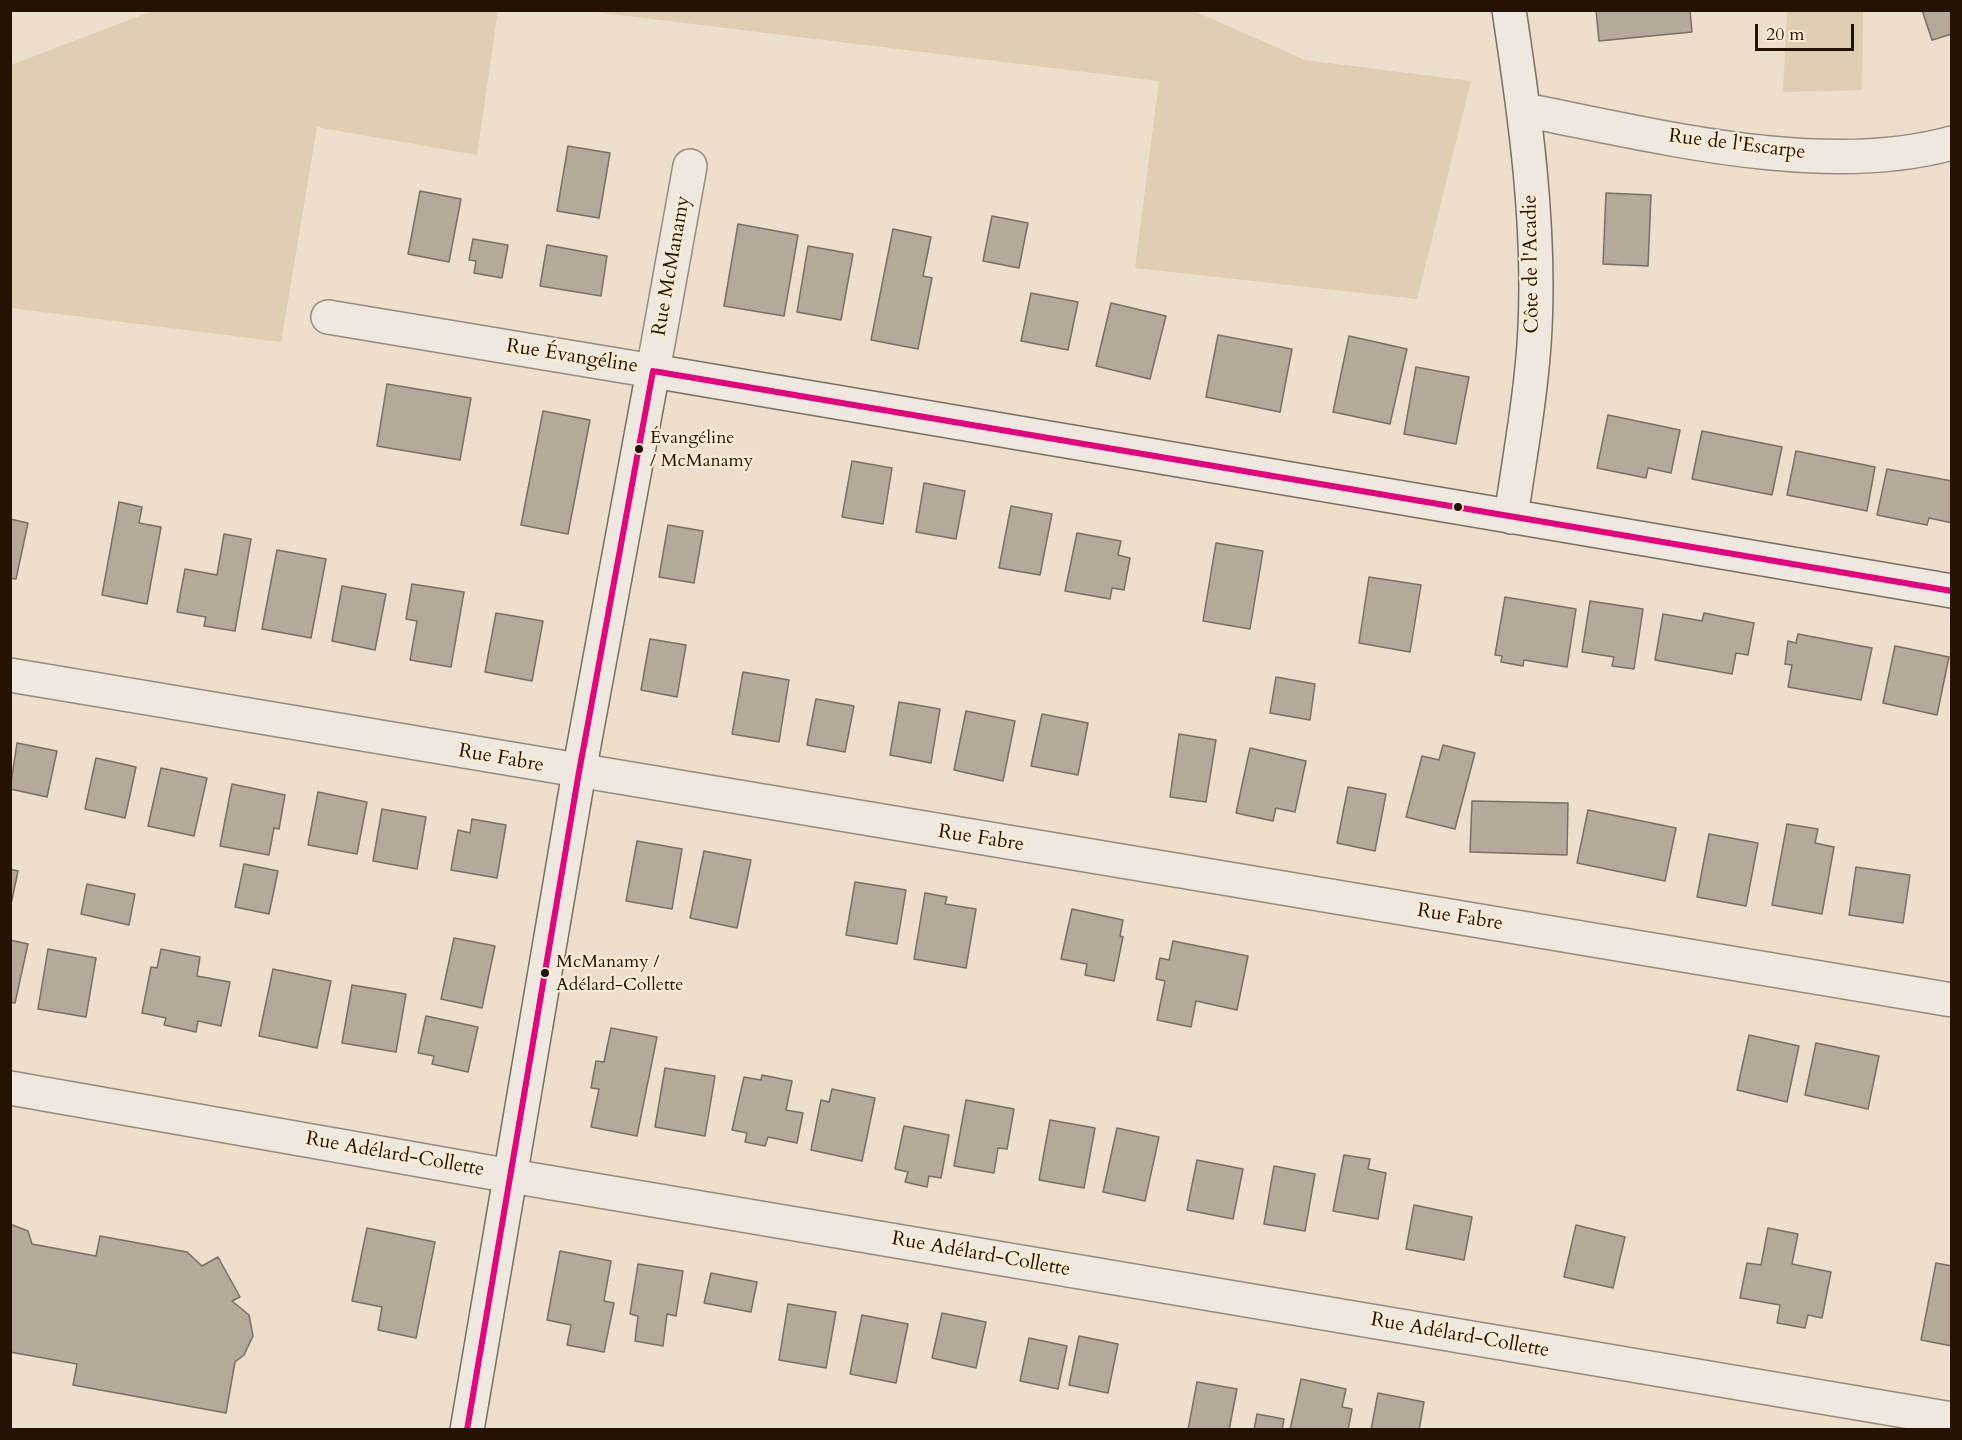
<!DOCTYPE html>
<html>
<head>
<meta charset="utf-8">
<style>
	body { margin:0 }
	#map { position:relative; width:1962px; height:1440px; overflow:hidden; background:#eddfcb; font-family:Cardo,serif }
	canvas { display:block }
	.frame { position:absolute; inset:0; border:12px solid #261202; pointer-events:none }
	.scale { position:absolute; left:1755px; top:24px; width:99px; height:27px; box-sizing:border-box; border:3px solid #261202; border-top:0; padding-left:8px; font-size:18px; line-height:21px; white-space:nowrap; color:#261202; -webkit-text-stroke:4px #fcecd4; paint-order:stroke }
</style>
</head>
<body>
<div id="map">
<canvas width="1962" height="1440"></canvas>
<div class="frame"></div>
<div class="scale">20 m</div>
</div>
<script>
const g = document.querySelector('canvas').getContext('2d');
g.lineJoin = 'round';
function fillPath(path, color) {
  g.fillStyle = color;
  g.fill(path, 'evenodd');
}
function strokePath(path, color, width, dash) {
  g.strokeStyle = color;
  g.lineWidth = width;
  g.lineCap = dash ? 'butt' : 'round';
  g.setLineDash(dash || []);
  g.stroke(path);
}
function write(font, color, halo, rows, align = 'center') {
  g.font = font + ' Cardo,serif';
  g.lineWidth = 4.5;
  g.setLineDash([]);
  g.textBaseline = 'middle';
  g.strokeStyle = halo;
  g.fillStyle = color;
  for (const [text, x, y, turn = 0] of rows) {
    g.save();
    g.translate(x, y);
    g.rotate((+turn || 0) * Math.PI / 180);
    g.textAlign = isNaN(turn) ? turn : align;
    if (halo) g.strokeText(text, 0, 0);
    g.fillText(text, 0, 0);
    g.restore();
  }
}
fillPath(new Path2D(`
	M155 10 498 11 477 155 317 127 281 342 11 308V65Z
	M587 11H1194L1305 60 1471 81 1417 299 1135 268 1159 81Z
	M1787 11H1863L1862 90 1783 92Z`), '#e1cdb2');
const building = new Path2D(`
	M1596 10H1690L1692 32 1599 41Z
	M1922 10H1952V34L1932 40Z
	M568 146 610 153 599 218 557 211Z
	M420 191 461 199 449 262 408 254Z
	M1606 193 1651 195 1648 266 1603 264Z
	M992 216 1028 223 1019 268 983 261Z
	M738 224 798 235 784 316 724 306Z
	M893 229 931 237 923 276 932 278 918 349 871 340Z
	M473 239 508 245 502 278 474 273 476 261 469 260Z
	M547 245 607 256 601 296 540 286Z
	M808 246 853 254 841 320 797 312Z
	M1031 293 1078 302 1068 350 1021 341Z
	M1111 303 1166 316 1150 379 1096 366Z
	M1218 335 1292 349 1280 412 1206 397Z
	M1349 336 1407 349 1390 424 1333 412Z
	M1416 367 1469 377 1456 444 1404 434Z
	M387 384 471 398 460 460 377 446Z
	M543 411 590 420 568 534 521 525Z
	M1608 415 1680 430 1671 473 1648 468 1646 478 1597 468Z
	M1702 431 1782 447 1772 495 1692 479Z
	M1796 451 1875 467 1867 511 1787 495Z
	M852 461 892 468 883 524 842 517Z
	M1887 469 1952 481V523L1929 518 1927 525 1877 515Z
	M924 483 965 491 956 539 916 532Z
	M119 502 142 507 139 523 161 527 147 604 102 595Z
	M1011 506 1052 514 1040 575 999 568Z
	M10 519 28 523 16 579 10 578Z
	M668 525 703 531 694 583 659 577Z
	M1077 533 1121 541 1118 555 1130 558 1124 590 1112 588 1110 599 1065 591Z
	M224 534 251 539 235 631 204 626 206 617 177 612 185 569 217 575Z
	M1216 543 1263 551 1250 629 1203 621Z
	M277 550 326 559 311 638 262 629Z
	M1369 577 1421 585 1410 652 1359 643Z
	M412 584 464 592 451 667 410 660 417 621 406 619Z
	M342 586 386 594 375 650 332 641Z
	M1505 597 1576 609 1567 667 1524 660 1523 666 1501 662 1502 656 1495 655Z
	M1590 601 1643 609 1634 669 1612 666 1614 657 1582 652Z
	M496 613 543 621 532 681 485 672Z
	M1704 613 1754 623 1748 655 1736 653 1732 674 1655 660 1663 614 1702 621Z
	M1798 634 1872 648 1861 700 1788 687 1792 665 1785 664 1788 641 1796 643Z
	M650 639 686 645 677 697 641 690Z
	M1895 646 1949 657 1937 715 1883 703Z
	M743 672 789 680 779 742 732 734Z
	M1276 677 1315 684 1310 720 1270 713Z
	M816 699 854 706 845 752 807 745Z
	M899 702 940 709 931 763 890 755Z
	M966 711 1015 721 1003 781 954 770Z
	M1042 714 1088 723 1078 775 1031 766Z
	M1179 734 1216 740 1206 802 1170 797Z
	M17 743 57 751 47 797 10 789Z
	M1443 745 1475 753 1455 829 1406 817 1422 756 1439 760Z
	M1250 748 1306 761 1295 812 1276 808 1273 821 1236 813Z
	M96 758 136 767 125 818 85 809Z
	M161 768 207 778 194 836 148 826Z
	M232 784 285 795 279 829 274 828 269 855 220 846Z
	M1348 787 1386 794 1375 851 1337 843Z
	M318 792 367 802 357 854 308 845Z
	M1472 801 1568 803 1567 855 1470 852Z
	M382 809 426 817 417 869 373 861Z
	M1588 810 1676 828 1665 881 1577 863Z
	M472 819 506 825 497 878 451 870 458 830 470 833Z
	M1787 824 1818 829 1815 843 1834 847 1822 914 1772 905Z
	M1709 834 1758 843 1746 906 1697 897Z
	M637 841 682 849 672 909 626 901Z
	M704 851 751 860 737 928 690 918Z
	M244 864 278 871 269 914 235 907Z
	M1856 867 1910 875 1903 923 1849 915Z
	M10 869 18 871 10 909Z
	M855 882 906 890 897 944 846 935Z
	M87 884 135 894 129 925 81 914Z
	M925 893 947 897 945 904 976 909 966 968 914 959Z
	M1072 909 1123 920 1120 936 1123 937 1114 981 1085 975 1087 964 1061 959Z
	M454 938 495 946 482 1008 441 999Z
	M10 940 28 944 15 1003 10 1002Z
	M1173 941 1248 956 1237 1010 1196 1001 1191 1027 1157 1020 1165 981 1156 979 1160 958 1169 960Z
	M48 949 96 958 86 1017 38 1009Z
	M161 949 200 957 197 976 230 982 221 1026 198 1021 196 1032 164 1025 166 1018 142 1013 151 967 157 968Z
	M273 969 331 981 317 1048 259 1036Z
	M352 985 406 994 396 1052 342 1043Z
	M426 1016 478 1027 468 1072 432 1064 434 1056 418 1053Z
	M611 1028 657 1037 637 1136 591 1127 599 1089 591 1088 596 1061 604 1062Z
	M1749 1035 1799 1046 1787 1102 1737 1090Z
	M1816 1043 1879 1056 1868 1109 1805 1095Z
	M665 1068 715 1076 705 1136 655 1127Z
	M762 1075 792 1081 786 1110 803 1113 797 1143 768 1137 765 1146 745 1142 747 1133 732 1130 744 1077 761 1080Z
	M832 1089 875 1098 862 1161 811 1150 821 1100 829 1102Z
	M966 1100 1014 1109 1007 1149 998 1148 994 1173 954 1166Z
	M1050 1120 1095 1128 1084 1188 1039 1180Z
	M904 1126 949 1135 941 1178 929 1176 927 1187 905 1182 908 1172 895 1169Z
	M1117 1128 1159 1137 1145 1201 1103 1192Z
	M1344 1155 1370 1159 1368 1169 1386 1173 1378 1219 1333 1211Z
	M1197 1160 1243 1169 1233 1219 1187 1210Z
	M1274 1166 1315 1174 1305 1231 1264 1224Z
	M1414 1205 1472 1217 1464 1260 1406 1249Z
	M10 1224 28 1231 32 1244 96 1256 100 1236 187 1252 202 1266 218 1257 240 1297 232 1301 249 1315 253 1336 244 1355 235 1362 226 1413 73 1385 77 1364 10 1352Z
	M1576 1225 1625 1237 1613 1288 1564 1277Z
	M367 1228 435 1242 416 1338 378 1330 382 1307 352 1301Z
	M1768 1228 1798 1234 1792 1264 1831 1272 1822 1318 1808 1315 1805 1328 1777 1323 1780 1305 1740 1298 1747 1263 1761 1265Z
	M560 1251 611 1261 604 1301 614 1303 604 1352 567 1345 571 1325 547 1320Z
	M1936 1263 1952 1266V1346L1921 1340Z
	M638 1264 683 1271 676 1316 667 1314 663 1346 635 1341 638 1316 630 1314Z
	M711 1273 757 1282 751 1312 704 1303Z
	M788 1304 836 1312 826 1368 779 1360Z
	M942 1313 986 1322 976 1368 932 1358Z
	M862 1315 908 1324 896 1383 850 1374Z
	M1079 1336 1118 1344 1108 1393 1069 1385Z
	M1029 1338 1067 1346 1058 1389 1020 1381Z
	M1301 1379 1346 1389 1342 1407 1352 1409 1348 1430H1290Z
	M1197 1382 1237 1389 1229 1430H1188Z
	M1378 1393 1424 1402 1419 1430H1371Z
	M1257 1414 1284 1419 1282 1430H1254Z`);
fillPath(building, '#b4a99b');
strokePath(building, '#796f63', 1.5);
const street = new Path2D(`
	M1524 110C1655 135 1821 179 1952 143
	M328 317 653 371 690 166
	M10 675 1952 1000
	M10 1088 511 1176 1952 1419`);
const secondary = new Path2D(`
	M1509 10C1525 115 1540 221 1535 328 1532 391 1520 454 1511 517
	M467 1430 579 772 653 371 1952 591`);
strokePath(street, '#958b7e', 36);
strokePath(secondary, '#796f63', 36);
strokePath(street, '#efe8de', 33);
strokePath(secondary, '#efe8de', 33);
strokePath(new Path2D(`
	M653 371 1952 591
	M467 1430 579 772 653 371`), '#e5007d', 6);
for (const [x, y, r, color] of [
	[639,449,5,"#261202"],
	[1458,507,5,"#261202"],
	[545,973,5,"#261202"]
]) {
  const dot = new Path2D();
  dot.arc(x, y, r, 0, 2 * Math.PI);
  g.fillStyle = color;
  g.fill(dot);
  strokePath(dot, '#fcecd4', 2);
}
write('18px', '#261202', '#fcecd4', [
	["Évangéline",650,439],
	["/ McManamy",650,462],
	["McManamy /",556,963],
	["Adélard-Collette",556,986]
], 'left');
write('20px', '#261202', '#fcecd4', [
	["Rue de l'Escarpe",1737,145,7],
	["Côte de l'Acadie",1532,264,-91],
	["Rue McManamy",672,266,-80],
	["Rue Évangéline",572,357,9],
	["Rue Fabre",501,759,10],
	["Rue Fabre",981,839,9],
	["Rue Fabre",1460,918,9],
	["Rue Adélard-Collette",395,1155,10],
	["Rue Adélard-Collette",981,1255,10],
	["Rue Adélard-Collette",1460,1336,10]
]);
</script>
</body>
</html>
